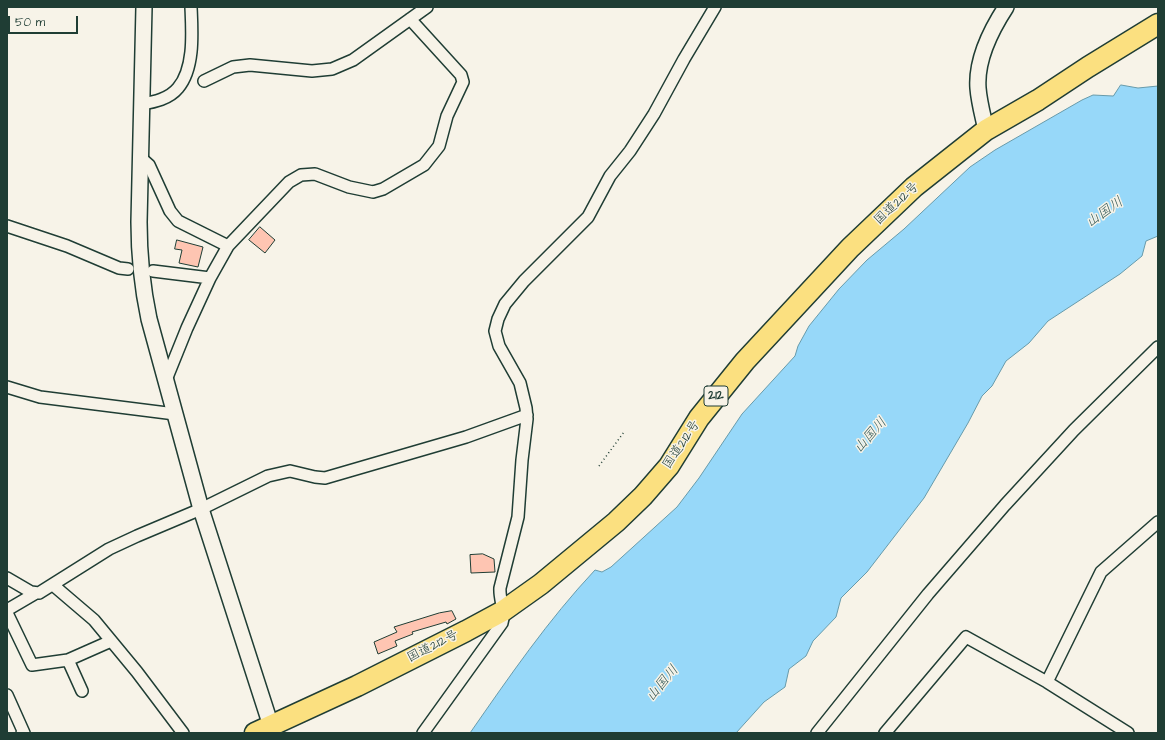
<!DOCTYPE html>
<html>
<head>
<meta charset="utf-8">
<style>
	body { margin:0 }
	#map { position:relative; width:1165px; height:740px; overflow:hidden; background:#f7f3e8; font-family:"Architects Daughter",sans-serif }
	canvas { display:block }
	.frame { position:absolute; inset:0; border:8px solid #1f3d34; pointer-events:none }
	.scale { position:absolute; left:8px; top:16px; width:70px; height:18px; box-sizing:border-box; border:2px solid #1f3d34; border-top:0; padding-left:5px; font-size:12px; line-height:14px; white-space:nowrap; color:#1f3d34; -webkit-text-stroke:3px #f7f3e8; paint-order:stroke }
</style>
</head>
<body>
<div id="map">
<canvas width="1165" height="740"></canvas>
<div class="frame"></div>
<div class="scale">50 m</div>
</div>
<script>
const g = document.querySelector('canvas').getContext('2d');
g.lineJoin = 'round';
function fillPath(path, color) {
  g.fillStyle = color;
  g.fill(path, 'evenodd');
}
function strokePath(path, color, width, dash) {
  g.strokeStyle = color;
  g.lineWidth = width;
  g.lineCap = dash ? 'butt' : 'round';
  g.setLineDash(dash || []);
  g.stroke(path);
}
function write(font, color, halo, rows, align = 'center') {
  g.font = font + ' "Architects Daughter","Klee One",sans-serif';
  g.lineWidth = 3;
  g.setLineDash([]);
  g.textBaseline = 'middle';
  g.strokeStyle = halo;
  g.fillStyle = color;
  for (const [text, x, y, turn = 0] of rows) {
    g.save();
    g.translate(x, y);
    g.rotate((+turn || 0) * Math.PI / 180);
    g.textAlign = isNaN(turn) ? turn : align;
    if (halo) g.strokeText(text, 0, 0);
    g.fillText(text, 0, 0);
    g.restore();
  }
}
const water = new Path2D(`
	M1121 85 1138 88 1158 86V236L1146 241 1142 256 1120 274 1048 321 1029 343 1006 361 992 386 982 396 968 423 924 498 867 572 841 598 836 617 813 641 806 656 789 669 785 687 764 702 736 733H470C509 677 548 620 595 570L602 572 611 567 677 507 699 478 742 414 795 356 798 346 809 326 839 289 867 260 904 229 970 167 995 150 1082 100 1093 95 1113 96Z`);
fillPath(water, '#97d8f9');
strokePath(water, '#679aaa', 1);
const building = new Path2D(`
	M260 227 275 240 265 253 249 240Z
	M177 240 203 247 198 267 179 263 182 250 175 249Z
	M483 554 494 559 495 572 471 573 470 555Z
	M452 611 456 619 447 624 446 622 412 632 413 634 395 641 397 646 378 654 374 642 397 632 394 627 439 613Z`);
fillPath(building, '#fec5b2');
strokePath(building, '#1f3d34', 1);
const street = new Path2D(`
	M204 81 233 67 250 65 312 71 332 69 353 60 427 7
	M142 104C154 102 169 99 178 88 195 68 192 31 191 7
	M140 157 149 165 170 211 178 221 228 246
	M7 226 67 246 119 268 128 269
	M153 271 210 278
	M166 380 187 328 210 278 228 246 289 182 301 175 315 174 349 187 373 192 383 189 424 165 439 146 447 116 463 82 461 75 410 19
	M7 387 40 397 175 414
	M7 578 31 592 39 593 109 549 137 536 201 509 268 476 290 471 315 477 325 478 466 437 527 415
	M53 585 94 620 137 672 183 733
	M7 610 36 593
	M7 613 32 665 68 660
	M1047 682 1101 572 1158 522
	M82 691 68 660 111 641
	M7 695 24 733H22
	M423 733 502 623C506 611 499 600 500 588L518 517 522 460 527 419 526 408 520 383 499 346 495 331 498 319 505 304 524 281 588 217 610 176 630 151 654 114 684 59 715 7
	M817 733 928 594 1005 505 1074 430 1158 347
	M885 733 966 637 1047 682 1128 733`);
const secondary = new Path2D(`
	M144 7 139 222C139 255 142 286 149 319L201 509 271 726
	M986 130C983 116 979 102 978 88 976 60 991 30 1006 7`);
const highway = new Path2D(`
	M255 733 357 686 466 631 503 611 541 584 616 522 643 496 669 466 699 418 745 361 850 248 914 187 986 130 1038 100 1088 67 1158 24`);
strokePath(street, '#1f3d34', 14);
strokePath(secondary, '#1f3d34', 18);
strokePath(highway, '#1f3d34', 23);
strokePath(new Path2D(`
	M599 466 624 432`), '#1f3d34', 1.5, [1, 3]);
strokePath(street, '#f7f3e8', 11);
strokePath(secondary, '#f7f3e8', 15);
strokePath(highway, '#fbe080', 20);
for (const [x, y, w] of [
	[716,396,24]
]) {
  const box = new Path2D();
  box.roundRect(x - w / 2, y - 10, w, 20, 3);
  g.fillStyle = '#f7f3e8';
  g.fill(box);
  strokePath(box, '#1f3d34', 1);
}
write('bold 12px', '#1f3d34', null, [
	["212",716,396]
]);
write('13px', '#1f3d34', '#f7f3e8', [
	["国道212号",897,204,-43],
	["国道212号",682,445,-56],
	["国道212号",433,647,-27]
]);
write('italic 14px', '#375c5b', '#f7f3e8', [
	["山国川",1105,213,-35],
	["山国川",871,436,-48],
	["山国川",663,684,-50]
]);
</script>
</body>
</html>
